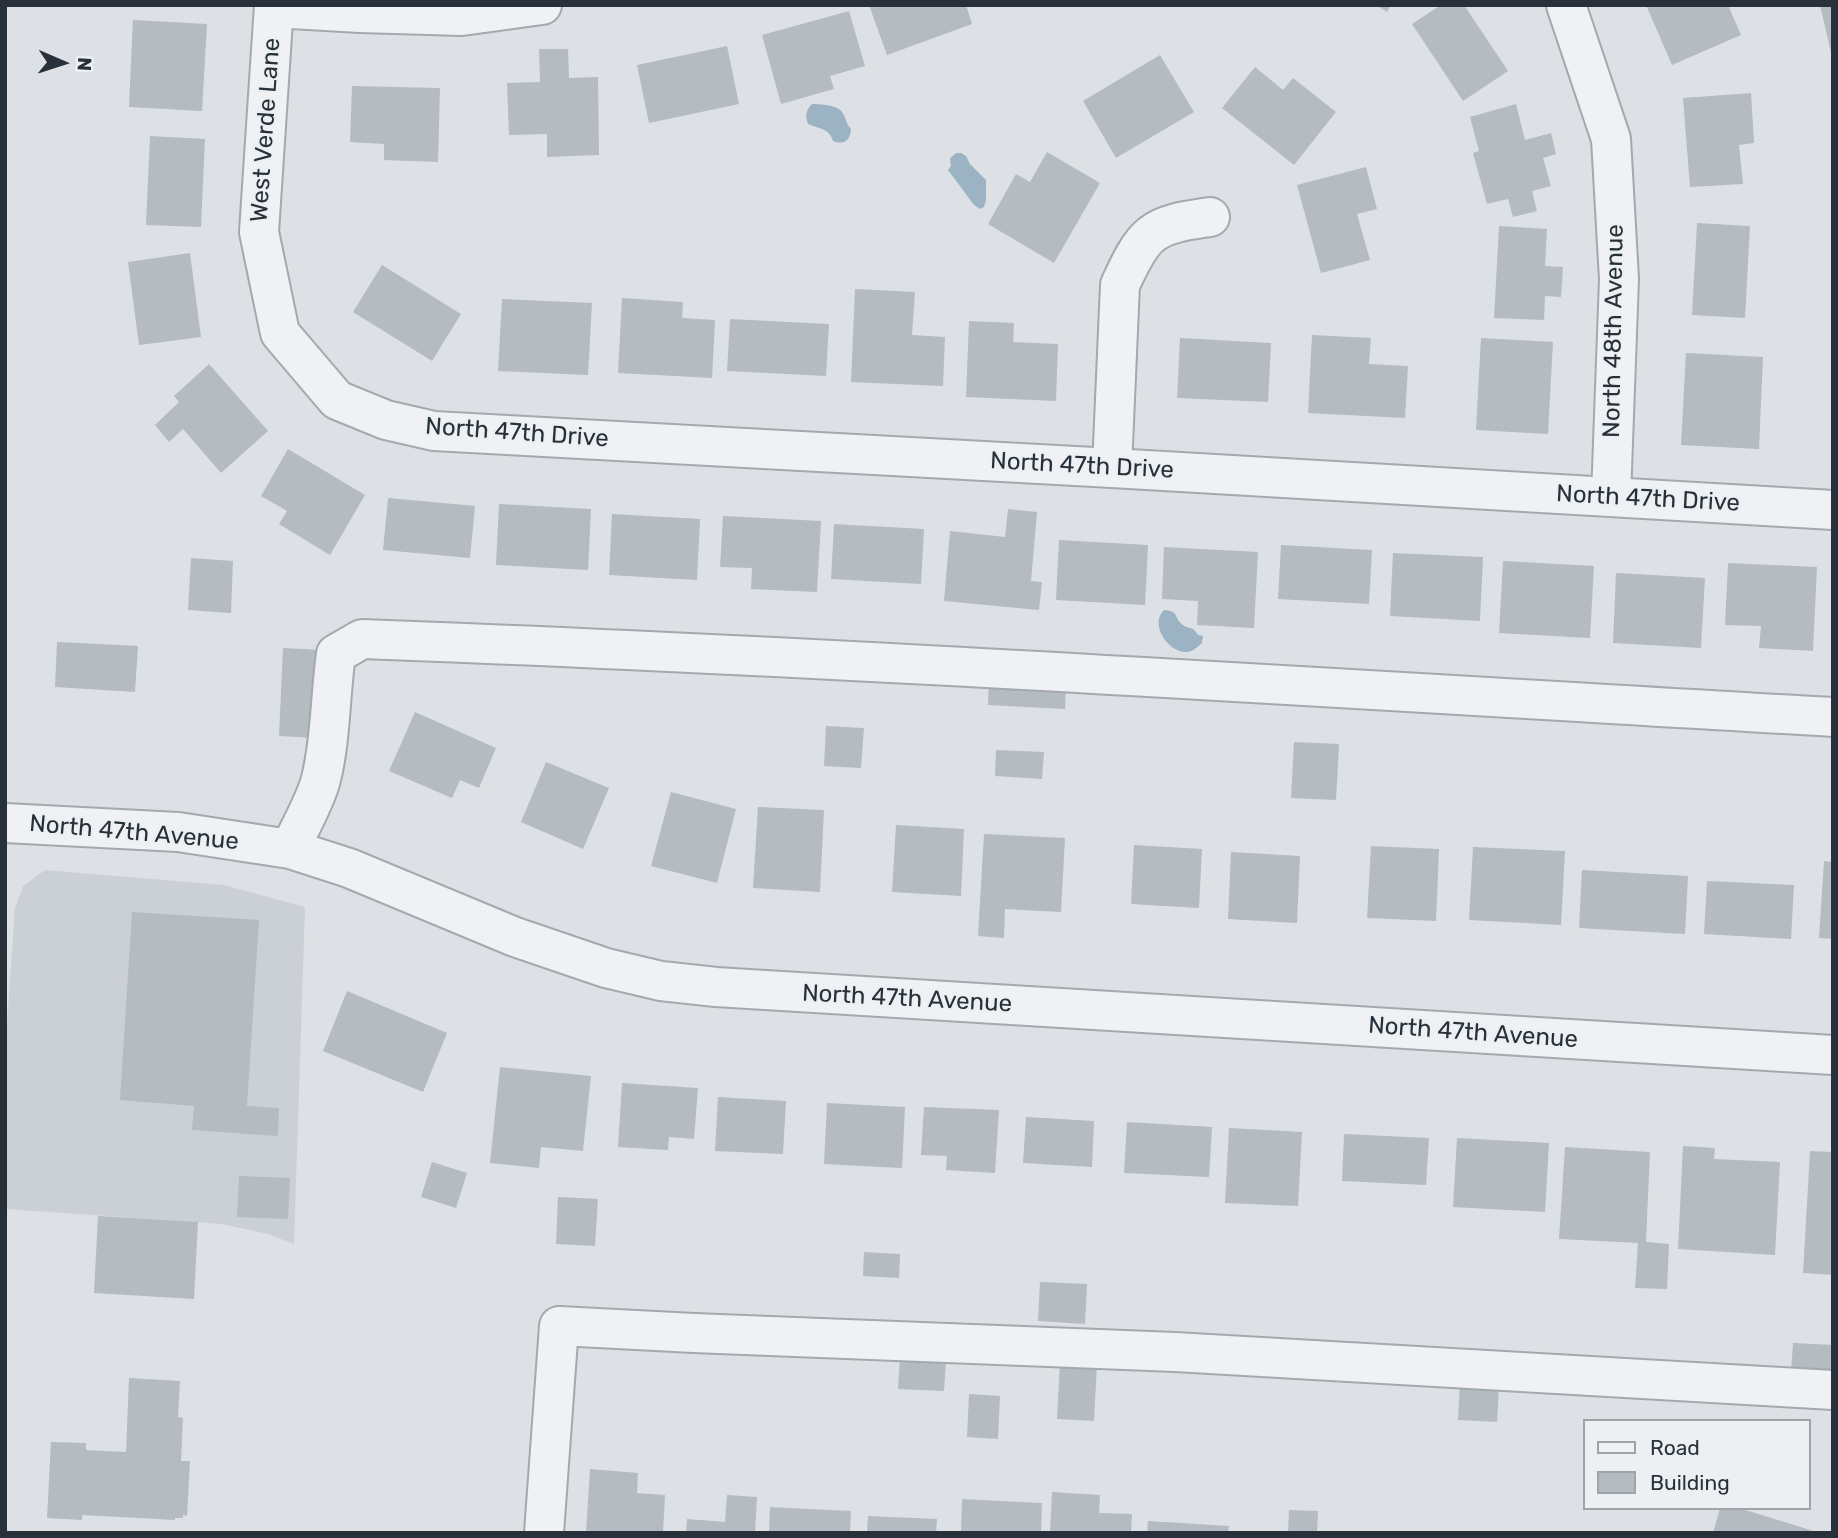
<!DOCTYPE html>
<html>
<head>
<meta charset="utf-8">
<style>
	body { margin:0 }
	#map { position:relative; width:1838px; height:1538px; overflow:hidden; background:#dde1e5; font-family:Rubik,sans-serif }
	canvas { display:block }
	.frame { position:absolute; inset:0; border:7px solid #28313a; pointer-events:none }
	.legend { position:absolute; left:1583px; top:1419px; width:228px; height:91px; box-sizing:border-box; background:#ecf0f3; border:2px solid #9ea4a9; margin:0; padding:9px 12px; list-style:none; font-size:21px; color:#28313a }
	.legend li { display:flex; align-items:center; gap:14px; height:35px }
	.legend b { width:35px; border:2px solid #9ea4a9 }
	.north { position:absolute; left:28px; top:28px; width:70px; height:70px; -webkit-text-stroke:5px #ecf0f3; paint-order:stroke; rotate:93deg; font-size:19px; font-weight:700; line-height:28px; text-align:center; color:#28313a }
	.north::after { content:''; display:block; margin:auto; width:24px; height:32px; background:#28313a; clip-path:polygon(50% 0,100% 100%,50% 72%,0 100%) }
</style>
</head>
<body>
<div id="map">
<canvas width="1838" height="1538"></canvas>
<div class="frame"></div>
<ul class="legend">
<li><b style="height:9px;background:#eff1f4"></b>Road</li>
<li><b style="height:19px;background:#b4bbc1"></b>Building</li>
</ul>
<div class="north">N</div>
</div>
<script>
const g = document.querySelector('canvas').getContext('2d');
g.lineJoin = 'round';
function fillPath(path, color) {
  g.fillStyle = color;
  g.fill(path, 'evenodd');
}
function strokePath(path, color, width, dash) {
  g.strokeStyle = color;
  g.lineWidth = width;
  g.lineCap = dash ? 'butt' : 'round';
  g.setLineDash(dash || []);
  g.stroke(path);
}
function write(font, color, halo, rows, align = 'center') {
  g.font = font + ' Rubik,sans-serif';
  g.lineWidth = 5;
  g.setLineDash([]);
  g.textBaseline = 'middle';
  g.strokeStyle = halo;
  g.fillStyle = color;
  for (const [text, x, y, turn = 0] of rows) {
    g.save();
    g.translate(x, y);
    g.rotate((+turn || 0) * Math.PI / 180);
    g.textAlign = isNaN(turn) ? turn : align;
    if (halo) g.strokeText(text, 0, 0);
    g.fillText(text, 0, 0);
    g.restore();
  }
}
fillPath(new Path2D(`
	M45 870 224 885 305 907 294 1244 268 1234 222 1224 5 1209V1051L15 908 23 886Z`), '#cbd0d6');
fillPath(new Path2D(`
	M812 104C820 104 838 105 842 112 846 117 846 124 851 129 850 141 844 145 833 141 829 128 819 129 808 124 805 116 806 110 812 104Z
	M956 153H961L966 156 970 164 986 180V200L984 207 980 209 974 205 948 170 951 166 950 158Z
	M1164 610C1180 611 1173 618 1183 625 1190 630 1192 625 1198 635L1203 636 1202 643C1198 646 1193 652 1187 652 1168 653 1149 624 1164 610Z`), '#9bb3c2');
fillPath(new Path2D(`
	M869 5H966L972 24 887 55Z
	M1376 5H1391L1387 12Z
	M1441 5H1464L1508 71 1463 101 1412 24Z
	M1646 5H1728L1741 35 1672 65Z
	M1820 5H1833V57H1832Z
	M849 11 865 66 830 76 834 89 781 104 762 35Z
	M133 20 207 24 202 111 129 107Z
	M727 46 739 104 649 123 637 65Z
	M539 49H568L569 78 598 77 599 155 547 157V134L509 135 507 83 540 82Z
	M1160 55 1194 112 1116 158 1083 101Z
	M1255 67 1283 90 1293 78 1336 112 1294 165 1222 108Z
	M352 86 440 88 438 162 384 160V144L350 142Z
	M1751 93 1754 143 1739 145 1743 184 1690 187 1683 98Z
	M1516 104 1525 140 1551 133 1556 154 1543 158 1551 186 1532 191 1537 211 1513 217 1508 199 1487 204 1473 153 1479 151 1470 117Z
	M150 136 205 139 201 227 146 225Z
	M1047 152 1100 183 1054 263 988 224 1016 174 1030 182Z
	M1366 167 1377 209 1357 214 1370 260 1321 273 1297 185Z
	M1697 223 1750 226 1745 318 1692 315Z
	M1499 226 1547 229 1545 266 1563 267 1561 297 1545 296 1544 320 1494 318Z
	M190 253 201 337 139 345 128 262Z
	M382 265 461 314 432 361 353 312Z
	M855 289 915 292 912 335 945 337 943 386 851 382Z
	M622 298 683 302 682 318 715 320 712 378 618 373Z
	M502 299 592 303 588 375 498 371Z
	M730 319 829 324 826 376 727 371Z
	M969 321 1014 323 1013 342 1058 344 1056 401 966 397Z
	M1312 335 1371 338 1369 364 1408 366 1405 418 1308 413Z
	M1180 338 1271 343 1268 402 1177 398Z
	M1481 338 1553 342 1548 434 1476 430Z
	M1686 353 1763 357 1759 449 1681 445Z
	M209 364 268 431 221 473 183 429 169 442 155 425 179 402 174 396Z
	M288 449 365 495 330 555 279 524 287 511 261 496Z
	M388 498 475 506 470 558 383 550Z
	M499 504 591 509 588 570 496 565Z
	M1008 509 1037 512 1031 581 1042 582 1039 610 944 601 950 531 1005 537Z
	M612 514 700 519 697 580 609 575Z
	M723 516 821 521 817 592 751 589 752 568 720 567Z
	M834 524 924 529 921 584 831 579Z
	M1059 540 1148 545 1145 605 1056 600Z
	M1281 545 1372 550 1369 604 1278 599Z
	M1164 547 1258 552 1254 628 1197 625 1198 601 1162 599Z
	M1393 553 1483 557 1480 621 1390 616Z
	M191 558 233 561 231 613 188 610Z
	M1503 561 1594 566 1590 638 1499 633Z
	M1728 563 1817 567 1813 651 1759 648 1761 626 1725 625Z
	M1616 573 1705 578 1701 648 1613 643Z
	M57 642 138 646 135 692 55 687Z
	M283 648 321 650 316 738 279 736Z
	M989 681 1066 685 1065 709 988 705Z
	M415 712 496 748 479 788 460 780 452 798 389 771Z
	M826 726 864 728 861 768 824 766Z
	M1294 742 1339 744 1336 800 1291 798Z
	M996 750 1044 752 1042 779 995 776Z
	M546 762 609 788 583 849 521 822Z
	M671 792 736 809 717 883 651 866Z
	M758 807 824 810 820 892 753 888Z
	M896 825 964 829 961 896 892 892Z
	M984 834 1065 838 1061 912 1005 909 1004 938 978 936Z
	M1134 845 1202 849 1199 908 1131 904Z
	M1371 846 1439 849 1436 921 1367 918Z
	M1473 847 1565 851 1561 925 1469 920Z
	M1231 852 1300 856 1297 923 1228 919Z
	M1824 861 1833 862V939L1819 938Z
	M1582 870 1688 876 1685 934 1579 928Z
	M1707 881 1794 885 1791 939 1704 934Z
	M132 912 259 920 247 1106 279 1108 278 1136 192 1130 194 1106 120 1100Z
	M347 991 447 1033 423 1092 323 1051Z
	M500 1067 591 1076 583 1151 541 1147 539 1168 490 1163Z
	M622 1083 698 1088 694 1139 669 1137 668 1150 618 1147Z
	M718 1097 786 1101 783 1154 715 1151Z
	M827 1103 905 1107 902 1168 824 1164Z
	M924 1107 999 1110 995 1173 946 1170 947 1156 921 1155Z
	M1026 1117 1094 1121 1092 1167 1023 1163Z
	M1127 1122 1212 1127 1209 1177 1124 1173Z
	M1229 1128 1302 1132 1298 1206 1225 1203Z
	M1344 1134 1429 1138 1426 1185 1342 1181Z
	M1457 1138 1549 1143 1545 1212 1453 1207Z
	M1683 1146 1715 1148 1714 1159 1780 1162 1775 1255 1678 1249Z
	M1565 1147 1650 1152 1646 1242 1669 1244 1667 1289 1635 1288 1638 1243 1559 1239Z
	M1810 1151 1833 1152V1275L1803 1273Z
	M432 1162 467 1173 456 1208 421 1197Z
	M239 1176 290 1178 288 1219 237 1217Z
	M558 1197 598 1199 595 1246 556 1244Z
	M98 1216 198 1222 194 1299 94 1293Z
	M864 1252 900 1254 899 1278 863 1276Z
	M1040 1282 1087 1284 1085 1324 1038 1321Z
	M1793 1343 1833 1345V1374L1791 1372Z
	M900 1357 946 1360 944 1391 898 1389Z
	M1060 1362 1097 1364 1094 1421 1057 1419Z
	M129 1378 180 1381 178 1417 183 1418 181 1461H190L187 1516 183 1515V1518H175V1520L82 1515V1520L47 1518 51 1442 86 1443V1450L126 1452Z
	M1460 1384 1499 1386 1497 1422 1458 1420Z
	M969 1394 1000 1396 998 1439 967 1437Z
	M590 1469 638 1473 637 1493 665 1495 663 1533H586Z
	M1052 1492 1100 1495 1099 1513 1132 1514 1131 1533H1050Z
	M727 1495 757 1497 755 1533H686L687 1519 725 1522Z
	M962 1499 1042 1503 1041 1533H961Z
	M770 1507 851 1511 850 1533H769Z
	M1720 1508H1739L1820 1533H1713Z
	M1289 1510 1318 1511 1317 1533H1288Z
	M868 1516 937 1519 936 1533H867Z
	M1148 1521 1229 1526 1228 1533H1147Z`), '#b4bbc1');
const minor = new Path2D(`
	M274 5 259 232 280 333 337 400 386 420 434 431 1112 468 1833 510
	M1566 5 1611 139 1619 279 1611 497
	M274 8 360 13 462 16 542 5
	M1112 468 1120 285C1127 270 1138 244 1152 234 1167 222 1192 220 1210 217
	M5 823 178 832 290 849 349 868 515 937 606 968 661 981 716 987 1833 1055
	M290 849C299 829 316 800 321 779 331 739 330 696 336 654L362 639C852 657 1343 689 1833 717
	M544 1533 559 1326 694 1333 1175 1352 1833 1390`);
strokePath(minor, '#a3a9ae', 42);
strokePath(minor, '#eff1f4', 38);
write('24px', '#28313a', '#ecf0f3', [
	["West Verde Lane",266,130,-86],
	["North 48th Avenue",1614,331,-89],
	["North 47th Drive",517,433,4],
	["North 47th Drive",1082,466,3],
	["North 47th Drive",1648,499,3],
	["North 47th Avenue",134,833,5],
	["North 47th Avenue",907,999,3],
	["North 47th Avenue",1473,1033,4]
]);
</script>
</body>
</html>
